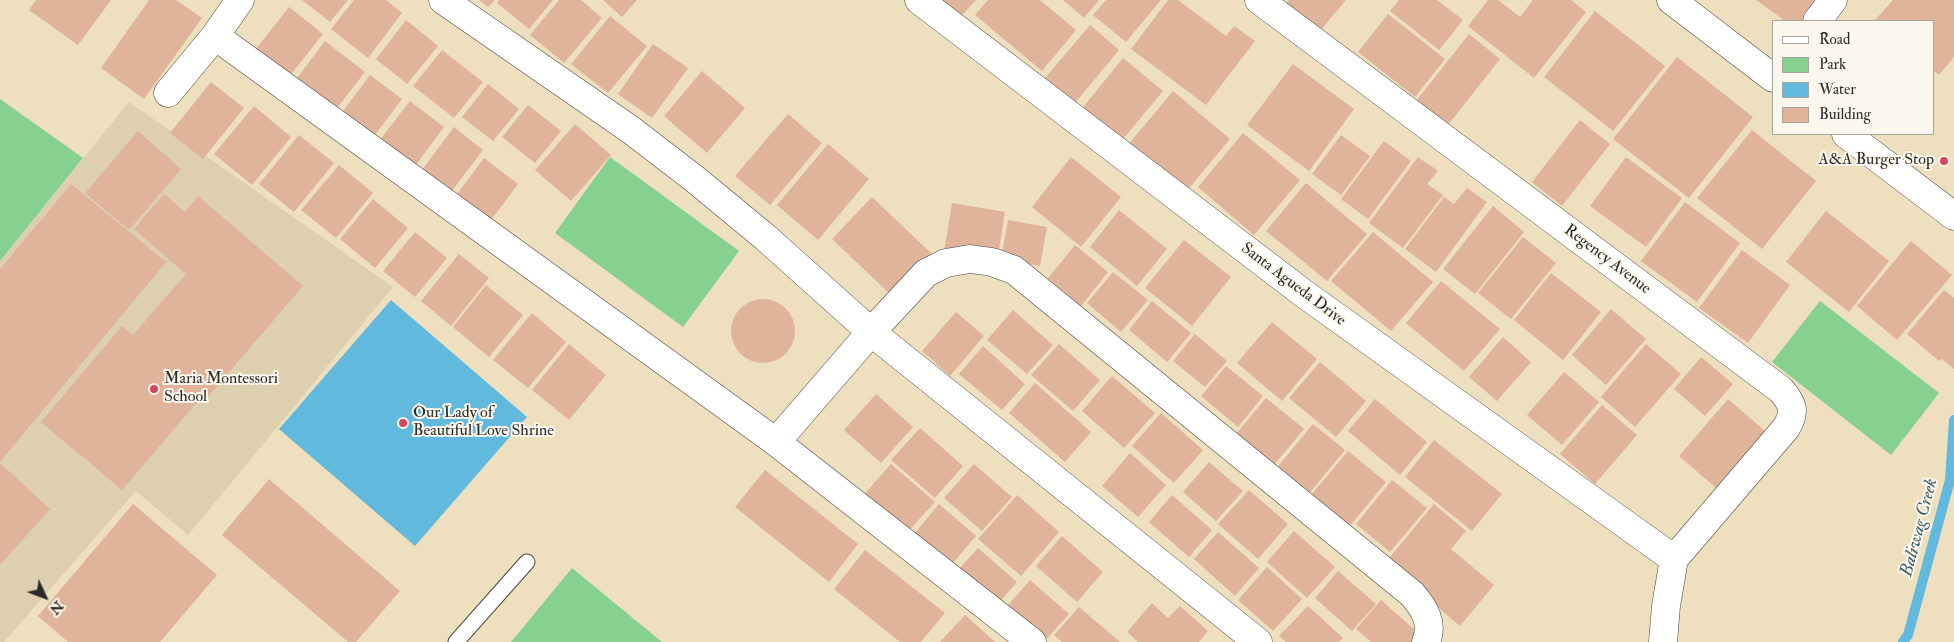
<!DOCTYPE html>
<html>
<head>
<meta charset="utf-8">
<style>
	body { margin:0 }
	#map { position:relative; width:1954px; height:642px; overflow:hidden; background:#eedfbe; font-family:"IM FELL Double Pica",serif }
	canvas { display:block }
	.legend { position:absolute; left:1772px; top:20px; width:162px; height:115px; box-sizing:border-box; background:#fbf7ec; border:1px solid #a8a59f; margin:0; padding:6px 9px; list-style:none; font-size:15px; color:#2b2b2b }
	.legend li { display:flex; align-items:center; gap:10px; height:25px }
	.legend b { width:25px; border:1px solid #a8a59f }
	.north { position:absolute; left:20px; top:572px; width:50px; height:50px; -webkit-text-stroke:4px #fbf7ec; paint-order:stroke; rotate:133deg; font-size:14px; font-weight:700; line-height:20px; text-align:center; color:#2b2b2b }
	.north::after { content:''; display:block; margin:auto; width:18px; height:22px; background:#2b2b2b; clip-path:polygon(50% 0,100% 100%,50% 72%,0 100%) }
</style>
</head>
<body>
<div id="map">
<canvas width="1954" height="642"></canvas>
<ul class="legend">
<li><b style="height:6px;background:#fff"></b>Road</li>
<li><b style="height:14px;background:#86d18f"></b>Park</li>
<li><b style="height:14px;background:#61b9de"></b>Water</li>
<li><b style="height:14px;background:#e0b49a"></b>Building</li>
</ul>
<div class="north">N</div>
</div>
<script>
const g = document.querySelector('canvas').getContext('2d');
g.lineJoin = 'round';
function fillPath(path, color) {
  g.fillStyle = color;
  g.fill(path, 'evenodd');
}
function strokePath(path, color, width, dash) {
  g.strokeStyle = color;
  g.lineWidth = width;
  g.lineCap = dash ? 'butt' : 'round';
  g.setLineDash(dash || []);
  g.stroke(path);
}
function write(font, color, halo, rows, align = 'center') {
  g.font = font + ' "IM FELL Double Pica",serif';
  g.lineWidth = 4;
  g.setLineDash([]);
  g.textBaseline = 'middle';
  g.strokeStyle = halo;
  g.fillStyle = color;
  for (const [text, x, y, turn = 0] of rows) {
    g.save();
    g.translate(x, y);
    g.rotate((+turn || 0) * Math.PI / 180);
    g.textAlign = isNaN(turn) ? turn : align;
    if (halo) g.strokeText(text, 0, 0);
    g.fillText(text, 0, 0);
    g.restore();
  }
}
fillPath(new Path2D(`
	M129 102 393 287 188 535 136 491 4 642H0V261Z`), '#decfb1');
fillPath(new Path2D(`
	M0 99 83 158 0 261Z
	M610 157 739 251 683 327 555 233Z
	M1820 301 1939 393 1891 455 1772 362Z
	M572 568 662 642H511Z`), '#86d18f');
fillPath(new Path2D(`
	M391 300 527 417 415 546 279 429Z`), '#61b9de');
strokePath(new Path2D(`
	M1903 642 1908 635 1950 480 1954 420`), '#61b9de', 10);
fillPath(new Path2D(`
	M36 0H111L78 45 29 10Z
	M149 0H176L202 18 144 99 101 68Z
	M302 0H348L330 22Z
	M354 0H386L402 13 368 58 331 29Z
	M479 0H495L488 7Z
	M499 0H553L529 29 497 3Z
	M559 0H581L602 18 564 63 530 35Z
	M603 0H637L622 17Z
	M929 0H976L954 24Z
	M988 0H1040L1076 30 1042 71 975 15Z
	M1063 0H1099L1084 18Z
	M1106 0H1161L1126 42 1093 15Z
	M1168 0H1178L1226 36 1234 26 1255 41 1206 105 1131 49Z
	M1289 0H1346L1315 37 1281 10Z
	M1399 0H1437L1463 20 1439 50 1390 11Z
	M1488 0H1498L1520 17 1533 0H1571L1586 12 1534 78 1468 26Z
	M1756 0H1818L1803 21H1785Z
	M1893 0H1954V57L1939 75 1933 70V21L1875 20Z
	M289 7 323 34 289 77 255 50Z
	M1595 11 1665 66 1613 131 1544 77Z
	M1388 14 1445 59 1415 97 1358 52Z
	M610 16 647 46 608 93 571 64Z
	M406 20 438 46 407 84 376 59Z
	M1090 25 1119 50 1075 103 1045 78Z
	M1469 34 1500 59 1448 125 1417 100Z
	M325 41 365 72 331 116 291 86Z
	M653 44 688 68 652 118 618 94Z
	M442 50 483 82 454 118 413 86Z
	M1677 57 1753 117 1689 198 1613 139Z
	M1123 58 1163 91 1119 144 1080 111Z
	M1293 64 1354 109 1309 171 1247 125Z
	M702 71 745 108 707 153 664 116Z
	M370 75 402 99 369 143 337 119Z
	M211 82 244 108 203 159 170 133Z
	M488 84 519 109 493 141 462 117Z
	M1173 91 1230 139 1185 193 1127 146Z
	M410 101 444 127 410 173 375 146Z
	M528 105 561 131 535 163 502 137Z
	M254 106 291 137 252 185 214 154Z
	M788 114 822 143 770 205 735 176Z
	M1580 120 1610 144 1562 206 1532 182Z
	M575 124 611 155 571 201 535 170Z
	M454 127 483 150 445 200 416 178Z
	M1752 130 1816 181 1762 249 1697 198Z
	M138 131 181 169 129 230 85 193Z
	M1243 133 1300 180 1254 235 1198 187Z
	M299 135 334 163 294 212 259 184Z
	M1341 135 1370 156 1341 195 1312 174Z
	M1384 141 1411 161 1368 219 1341 199Z
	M828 144 869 179 818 240 777 205Z
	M1071 157 1121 197 1081 247 1032 207Z
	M1418 157 1438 171 1427 184 1443 195 1403 248 1369 223Z
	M1626 157 1682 198 1646 247 1590 206Z
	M484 158 518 184 486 227 451 202Z
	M339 165 373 193 336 238 301 210Z
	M1306 183 1367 234 1327 281 1266 231Z
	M71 184 166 262 0 462V269Z
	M1467 188 1487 202 1436 272 1405 249 1444 197 1454 204Z
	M164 194 185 212 198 196 303 286 207 398 203 395 122 490 41 422 122 326 133 335 186 274 134 229Z
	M872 197 932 254 892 296 832 239Z
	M373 199 408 228 375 268 340 239Z
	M1685 202 1740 243 1697 302 1641 261Z
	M952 203 1005 212 997 262 944 252Z
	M1493 206 1524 232 1475 294 1443 269Z
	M1119 210 1167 249 1137 286 1090 247Z
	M1826 211 1889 261 1849 312 1786 262Z
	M1008 220 1047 227 1040 266 1001 259Z
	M415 232 447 258 415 297 383 271Z
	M1373 232 1433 282 1391 331 1331 281Z
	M1523 237 1556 263 1511 319 1478 293Z
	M1184 240 1231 277 1192 326 1145 288Z
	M1911 241 1952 275 1897 340 1857 306Z
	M1075 245 1108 272 1081 306 1048 278Z
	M1742 250 1790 285 1748 343 1699 308Z
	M459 254 489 278 451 326 421 301Z
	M1113 272 1148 300 1121 332 1087 303Z
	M1551 273 1601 312 1563 360 1514 320Z
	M1441 281 1500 329 1464 371 1406 323Z
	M486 285 523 315 489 357 453 327Z
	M1944 290 1954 298V369L1942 359 1939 361 1907 334Z
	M731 331a32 32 0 1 1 64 0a32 32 0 1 1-64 0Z
	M1152 301 1191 333 1167 362 1129 330Z
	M1611 309 1646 339 1606 385 1572 355Z
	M1013 310 1053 345 1027 374 987 340Z
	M956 312 984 336 950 376 922 351Z
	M532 313 566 342 528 388 493 360Z
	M1272 322 1317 359 1282 401 1237 363Z
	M1195 334 1227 361 1205 387 1173 361Z
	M1503 337 1531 362 1497 401 1469 377Z
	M569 344 606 375 569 420 532 390Z
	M1059 344 1100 380 1073 411 1031 375Z
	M1646 344 1681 374 1635 427 1601 397Z
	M983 346 1025 384 1002 410 959 374Z
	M1701 357 1733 384 1705 416 1674 389Z
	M1320 362 1366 401 1336 437 1289 398Z
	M1226 366 1263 396 1238 427 1201 396Z
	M1564 372 1599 402 1562 445 1527 415Z
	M1112 376 1155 413 1124 448 1082 411Z
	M1035 383 1091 432 1065 462 1009 413Z
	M876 394 913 427 881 463 844 430Z
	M1266 398 1304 429 1274 465 1236 434Z
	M1375 399 1427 442 1400 475 1348 431Z
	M1728 399 1771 436 1722 493 1679 456Z
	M1602 405 1637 435 1595 484 1560 454Z
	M1161 413 1203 450 1174 483 1132 446Z
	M1313 424 1345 450 1307 496 1275 470Z
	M920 428 963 466 935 498 891 460Z
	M1434 440 1502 494 1472 531 1405 477Z
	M1348 451 1386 482 1350 526 1312 494Z
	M1130 453 1166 485 1138 517 1102 486Z
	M1209 462 1243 491 1216 521 1183 492Z
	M0 463 50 509 0 565Z
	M891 464 935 502 902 538 860 499Z
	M974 464 1012 497 982 531 944 498Z
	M765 470 858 544 829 582 735 507Z
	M269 479 400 591 356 642H348L222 535Z
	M1392 480 1427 508 1390 552 1356 524Z
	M1249 490 1288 524 1258 559 1218 524Z
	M1017 495 1059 532 1021 576 978 539Z
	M1172 495 1212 530 1189 557 1149 522Z
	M133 504 217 575 160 642H68L38 616Z
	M939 504 976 536 945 572 909 540Z
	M1434 504 1466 531 1451 549 1494 585 1460 626 1385 563Z
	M1294 531 1335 567 1307 598 1267 562Z
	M1218 532 1259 568 1235 596 1194 559Z
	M1062 536 1103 572 1077 602 1036 566Z
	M978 548 1017 582 999 603 959 569Z
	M865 550 945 613 921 642H900L834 589Z
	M1267 567 1302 599 1273 631 1238 600Z
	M1338 571 1376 604 1352 631 1315 598Z
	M1030 580 1069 614 1044 642 1001 613Z
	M1381 600 1426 640 1424 642H1371L1356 629Z
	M1152 603 1168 618 1180 606 1208 631 1199 642H1138L1127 632Z
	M1308 606 1343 638 1339 642H1286L1279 636Z
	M1079 607 1120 642H1062L1054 635Z
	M965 615 995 642H940Z`), '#e0b49a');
const service = new Path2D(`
	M456 642 527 562`);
const minor = new Path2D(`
	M443 0 631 130 696 180 765 237 871 332 1258 642
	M919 0 1303 293 1674 559
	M1259 0 1781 390C1793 404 1796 412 1786 428L1674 559
	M1671 0 1773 78
	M1817 21 1833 0
	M215 36 776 442 1032 642
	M168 93 215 36 240 0
	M1846 134 1954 216
	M776 442 871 332 926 273 946 263 970 259 992 262 1014 270 1412 594C1424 608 1434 623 1426 642
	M1663 642 1666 606 1674 559`);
strokePath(service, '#484641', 17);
strokePath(minor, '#484641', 29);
strokePath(service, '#fff', 15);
strokePath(minor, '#fff', 28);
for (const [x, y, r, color] of [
	[1944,161,5,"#d1495b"],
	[154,389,5,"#d1495b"],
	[403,423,5,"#d1495b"]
]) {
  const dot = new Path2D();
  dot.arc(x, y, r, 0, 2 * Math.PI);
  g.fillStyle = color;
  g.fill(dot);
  strokePath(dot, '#fbf7ec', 2);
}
write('16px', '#2b2b2b', '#fbf7ec', [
	["A&A Burger Stop",1934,161,"right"],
	["Maria Montessori",164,380],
	["School",164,398],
	["Our Lady of",413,414],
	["Beautiful Love Shrine",413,432]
], 'left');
write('16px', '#2b2b2b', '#fbf7ec', [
	["Regency Avenue",1607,260,37],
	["Santa Agueda Drive",1293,285,37]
]);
write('italic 18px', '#3e5d6a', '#fbf7ec', [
	["Baliwag Creek",1920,528,-75]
]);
</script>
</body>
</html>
